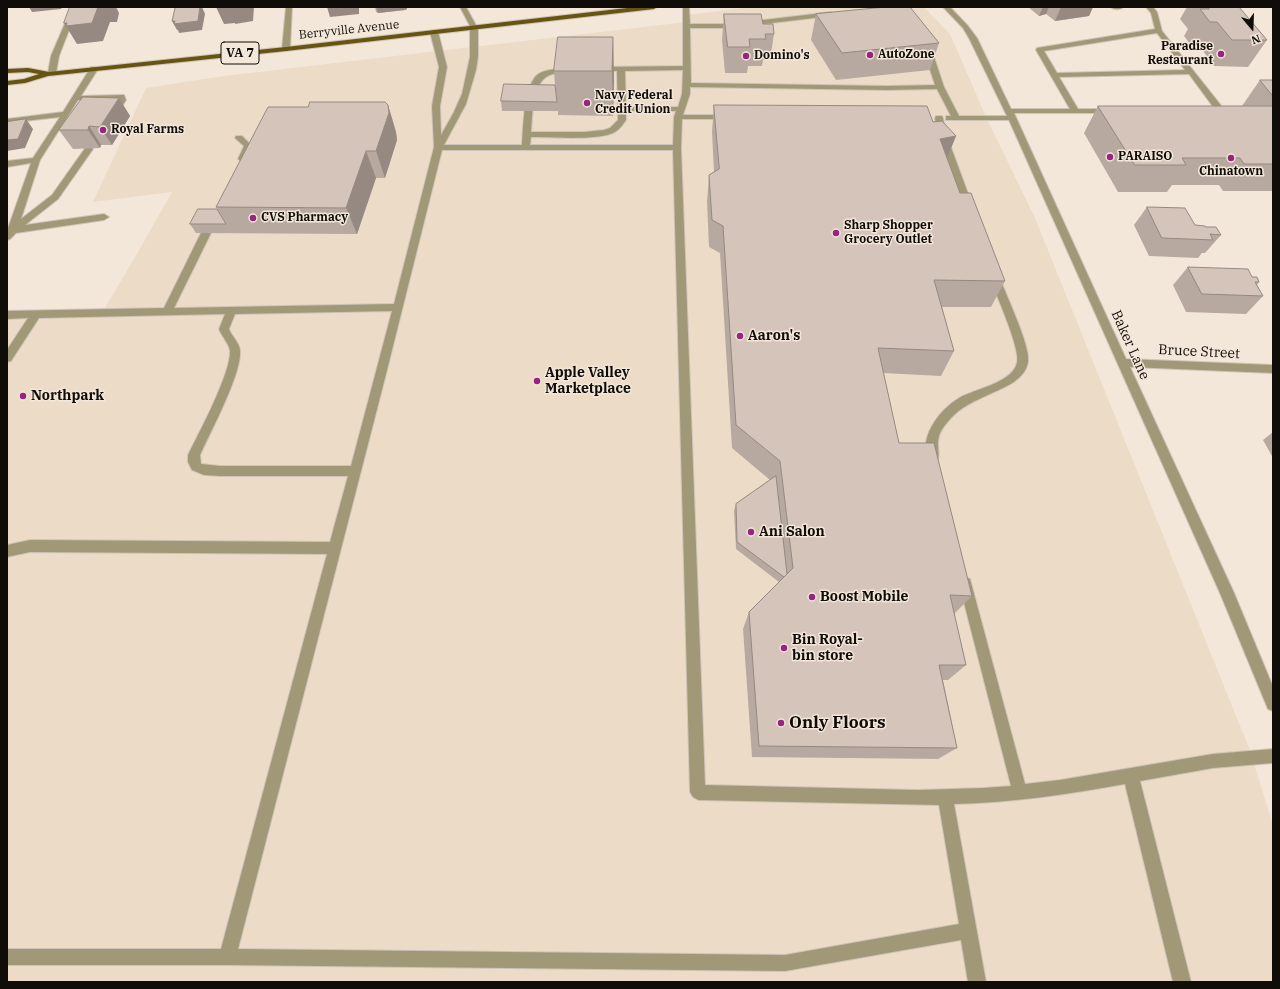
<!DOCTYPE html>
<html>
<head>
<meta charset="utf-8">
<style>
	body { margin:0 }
	#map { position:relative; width:1280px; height:989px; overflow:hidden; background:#f3e7d9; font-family:"IBM Plex Serif",serif }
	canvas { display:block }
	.frame { position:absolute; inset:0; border:8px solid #100c08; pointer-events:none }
	.north { position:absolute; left:1232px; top:8px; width:40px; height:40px; -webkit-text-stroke:3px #f3e7d9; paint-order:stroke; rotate:161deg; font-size:11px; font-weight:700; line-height:16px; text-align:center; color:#100c08 }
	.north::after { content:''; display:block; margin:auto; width:14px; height:18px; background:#100c08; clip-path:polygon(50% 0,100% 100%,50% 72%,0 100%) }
</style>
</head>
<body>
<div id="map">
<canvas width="1280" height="989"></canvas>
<div class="frame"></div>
<div class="north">N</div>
</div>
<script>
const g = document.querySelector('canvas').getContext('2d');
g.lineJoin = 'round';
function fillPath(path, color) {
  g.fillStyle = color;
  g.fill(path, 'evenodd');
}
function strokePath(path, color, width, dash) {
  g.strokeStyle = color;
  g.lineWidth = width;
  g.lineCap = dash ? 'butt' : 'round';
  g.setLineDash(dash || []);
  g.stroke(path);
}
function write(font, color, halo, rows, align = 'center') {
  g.font = font + ' "IBM Plex Serif",serif';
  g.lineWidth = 3;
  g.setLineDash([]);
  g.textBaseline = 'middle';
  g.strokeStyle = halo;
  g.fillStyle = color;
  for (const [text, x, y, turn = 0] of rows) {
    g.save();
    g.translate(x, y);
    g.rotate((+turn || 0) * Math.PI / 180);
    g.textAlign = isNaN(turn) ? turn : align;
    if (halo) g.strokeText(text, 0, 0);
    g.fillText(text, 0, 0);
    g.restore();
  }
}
fillPath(new Path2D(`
	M752 7H924L950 34 987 119 1035 218 1249 748 1273 825V982H7V315L102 313 142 245 172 192 93 202 146 88 224 76 686 22V15Z`), '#ecdcc7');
const minor = new Path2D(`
	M72 7H78L59 56 56 73 52 75H49L48 73 51 56Z
	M286 7H292L290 49 286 51 282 49Z
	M460 7H466L478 29V57L476 70 466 104 444 145H522C523 127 524 89 536 76 541 71 549 70 556 69 562 68 569 66 574 70 569 74 559 72 553 74 531 79 533 114 531 132H584L604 130 610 128 618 120 617 71H598L594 69 598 67 683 66V7H689L690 24H729L831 12 834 14 831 16 729 28H690L691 83 887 86 935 85 923 48 927 46 931 48 944 87 959 116H1007L969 38 963 28 943 7H950L968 26 977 38 1011 109H1070L1036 50 1037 48 1155 29 1151 13 1146 7H1153L1157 12 1162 31 1223 108V112H1207V108H1214L1189 74 1059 77 1078 109H1111L1115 111 1111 113H1014L1126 359 1273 365V373L1130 367 1234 593 1273 687V711L1268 709 1220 593 1009 120H946V116H951L937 89 887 90 690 87V94L683 115H729L733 117 729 119H682L681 148 705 785 918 790 983 788 1011 786 959 583 960 579 965 577 970 579 1025 784 1060 780 1213 754 1273 749V763L1213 768 1140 781 1191 982H1173L1125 784C1068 794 1012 803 954 804L986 982H968L961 940 785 971 227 965H7V949H221L327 554 30 552 7 557V545L30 540 330 542 348 476H220L204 475 192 470 188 462V455C199 433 231 373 230 351 229 343 222 337 219 329L225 314 39 318 11 361 7 362V350L28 318 7 319V311L164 308 201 233 206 230 211 233 174 308 394 304 434 147 432 106 439 67 430 32 434 30 438 32 447 67 440 106 441 135 453 114 462 94 470 57V26ZM1157 33 1185 70 1057 73 1044 51ZM683 70 682 94 678 107H626L625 71ZM626 111H676L674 117 673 145H530L531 137C550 137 600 141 615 132 620 129 623 124 626 120ZM442 150H673L690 792 693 797 698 800 939 805 959 924 785 955 238 949 386 374ZM392 311 351 466H220L201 464 200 455C210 433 242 373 240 351 240 343 232 337 229 329L235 314Z
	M1111 7H1123C1121 10 1113 10 1111 7Z
	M91 67H94L98 69 81 96 121 95H124L126 100 115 117H112L108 115 118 99 78 100 40 160 21 219 52 195 86 147 89 146 93 149 58 199 25 225 104 214 109 217 104 220 16 233 10 239 7 240V231L31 163 7 167V161L33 158 60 117 7 123V119L63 112Z
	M936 116H942L943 118 945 131 973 207 972 209H966L965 207 937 131 935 118Z
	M236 136H242L252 146 245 161 242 162 238 159 244 146 235 138Z
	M994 273 999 276C1005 293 1031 347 1028 362 1025 379 1006 387 992 393 971 403 958 407 943 428 933 442 942 453 937 462L933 464 929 462C917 439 939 410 959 398 974 389 1012 383 1017 363 1021 349 995 292 989 276Z`);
const major = new Path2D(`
	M636 7H657L654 9 286 51 48 76 25 83 7 85V81L24 79 39 74 28 72 7 73V69L28 68 49 72 286 47Z`);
strokePath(minor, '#cfc4b8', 2);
strokePath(major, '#cfc4b8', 2);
fillPath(minor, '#a19878');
fillPath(major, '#665410');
fillPath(new Path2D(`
	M375 7H407V9L405 10 378 13 376 12Z
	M1028 7H1093L1089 16 1055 21 1046 14 1039 16Z
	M1187 7H1239L1267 40 1248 67 1214 66 1201 48H1193L1184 36 1188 29 1180 19Z
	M724 14 763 24 774 34 770 60H763L762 66H748L747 73H725L722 40Z
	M816 14 939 43 930 70 836 80 811 40Z
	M613 37 614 81 613 116 558 115V111H502L501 101 555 85 554 71Z
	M1260 80H1273V191H1223L1219 185H1172L1167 192H1118L1084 133 1098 106H1242Z
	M119 98 130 116 112 145H101L100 148 73 149 59 130Z
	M388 105 396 132 397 140 385 178H376L357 234 196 233 190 224 217 209 216 207 308 107Z
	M714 105 933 122 956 136 947 158 960 193 1005 281 991 307H942L954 351 941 376 883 373 899 443 972 596 954 614 966 665 948 680H943L957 748 938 759 752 757 743 629 749 612 779 582 736 549 734 511 736 504 770 480 732 448 720 253 709 247 707 202 709 175 714 172 712 132Z
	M1147 207 1195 225 1221 235 1205 253H1202L1198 258 1149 256 1134 225Z
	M1188 267 1252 277 1259 282 1257 285 1263 296 1246 314 1186 312 1173 285Z
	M1273 432V458L1263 440Z`), '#b7a9a0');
fillPath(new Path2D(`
	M29 7H62L61 9 32 12Z
	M98 7H116L119 13 117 22H110L103 41 77 44 64 23Z
	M199 7H202L205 14 202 30 179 33 178 30H177L172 21Z
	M216 7H254L253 21 235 24V23L224 24Z
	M327 7H359V14L330 17Z
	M376 7H407V9L405 10 378 13Z
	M1043 7H1049L1046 14 1039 16Z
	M1061 7H1093L1089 16 1055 21Z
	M613 37 614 81 613 116 612 71Z
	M119 98 130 116 112 145 100 127Z
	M388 105 396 132 397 140 385 178 376 151Z
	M26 119 33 129 25 148 7 151V140Z
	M89 126 101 145 100 148 88 130Z
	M956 136 945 163 940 139Z
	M366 151 376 178 357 234 346 208Z`), '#958982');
const building = new Path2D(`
	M70 7H98L92 23 66 26 67 23H64Z
	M180 7H200L198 21 174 24 175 21H172L175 8Z
	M886 7H910L939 43 842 53 816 14Z
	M1207 7H1239L1267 40H1232L1217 22H1210L1200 9H1209Z
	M724 14H761L763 24H773L774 34H765L766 39H749L750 47H728Z
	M558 37H613L612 71H554Z
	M1260 80H1273V96Z
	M504 84 555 85 557 102 501 101Z
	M83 97 119 98 100 127 89 126 88 130H59Z
	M310 102H385L388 105 389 113 376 151H366L346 208 216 207 268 107H308Z
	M714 105 927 106 933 122 942 121 956 136 940 139 960 193H971L1005 281 934 280 954 351 878 348 899 443H934L972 596 950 595 966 665H939L957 748 759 746 749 612 793 568 780 461 736 425 723 226 712 220 709 175 719 169Z
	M1098 106H1273V164H1244L1240 158H1182L1186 165H1135Z
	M26 119 18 139 7 140V122Z
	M1147 207 1185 208 1195 225 1205 226 1206 227H1216L1221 235 1210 234 1213 240 1162 238Z
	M198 209H217L226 224H190Z
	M1188 267 1248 269 1252 277H1257L1259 282H1255L1263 296 1202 294Z
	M776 476 787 574 784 577 737 542 736 504Z`);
fillPath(building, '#d5c4ba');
strokePath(building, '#958982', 1);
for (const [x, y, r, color] of [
	[1221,54,4,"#972481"],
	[870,55,4,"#972481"],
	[746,56,4,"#972481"],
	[587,103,4,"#972481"],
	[103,130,4,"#972481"],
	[1110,157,4,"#972481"],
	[1231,158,4,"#972481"],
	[253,218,4,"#972481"],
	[836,233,4,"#972481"],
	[740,336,4,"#972481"],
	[537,381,4,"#972481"],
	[23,396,4,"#972481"],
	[751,532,4,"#972481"],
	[812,597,4,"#972481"],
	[784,648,4,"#972481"],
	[781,723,4,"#972481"]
]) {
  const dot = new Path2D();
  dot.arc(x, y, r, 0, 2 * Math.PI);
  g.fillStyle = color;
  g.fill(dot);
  strokePath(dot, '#f3e7d9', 1.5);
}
write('12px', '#100c08', '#f3e7d9', [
	["Berryville Avenue",349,30,-6]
]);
write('bold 12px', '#100c08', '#f3e7d9', [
	["Paradise",1213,47,"right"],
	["Restaurant",1213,61,"right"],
	["AutoZone",878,55],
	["Domino's",754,56],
	["Navy Federal",595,96],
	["Credit Union",595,110],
	["Royal Farms",111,130],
	["PARAISO",1118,157],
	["Chinatown",1231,172,"center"],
	["CVS Pharmacy",261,218],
	["Sharp Shopper",844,226],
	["Grocery Outlet",844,240]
], 'left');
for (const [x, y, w] of [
	[240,53,38]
]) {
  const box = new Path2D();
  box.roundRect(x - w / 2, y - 11, w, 22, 3);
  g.fillStyle = '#f3e7d9';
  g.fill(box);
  strokePath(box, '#100c08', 1);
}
write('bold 13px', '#100c08', null, [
	["VA 7",240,53]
]);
write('bold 14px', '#100c08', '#f3e7d9', [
	["Aaron's",748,336],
	["Apple Valley",545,373],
	["Marketplace",545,389],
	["Northpark",31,396],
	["Ani Salon",759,532],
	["Boost Mobile",820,597],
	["Bin Royal-",792,640],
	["bin store",792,656]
], 'left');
write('14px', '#100c08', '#f3e7d9', [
	["Baker Lane",1130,345,66],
	["Bruce Street",1199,352,3]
]);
write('bold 17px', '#100c08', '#f3e7d9', [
	["Only Floors",789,723]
], 'left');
</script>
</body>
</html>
